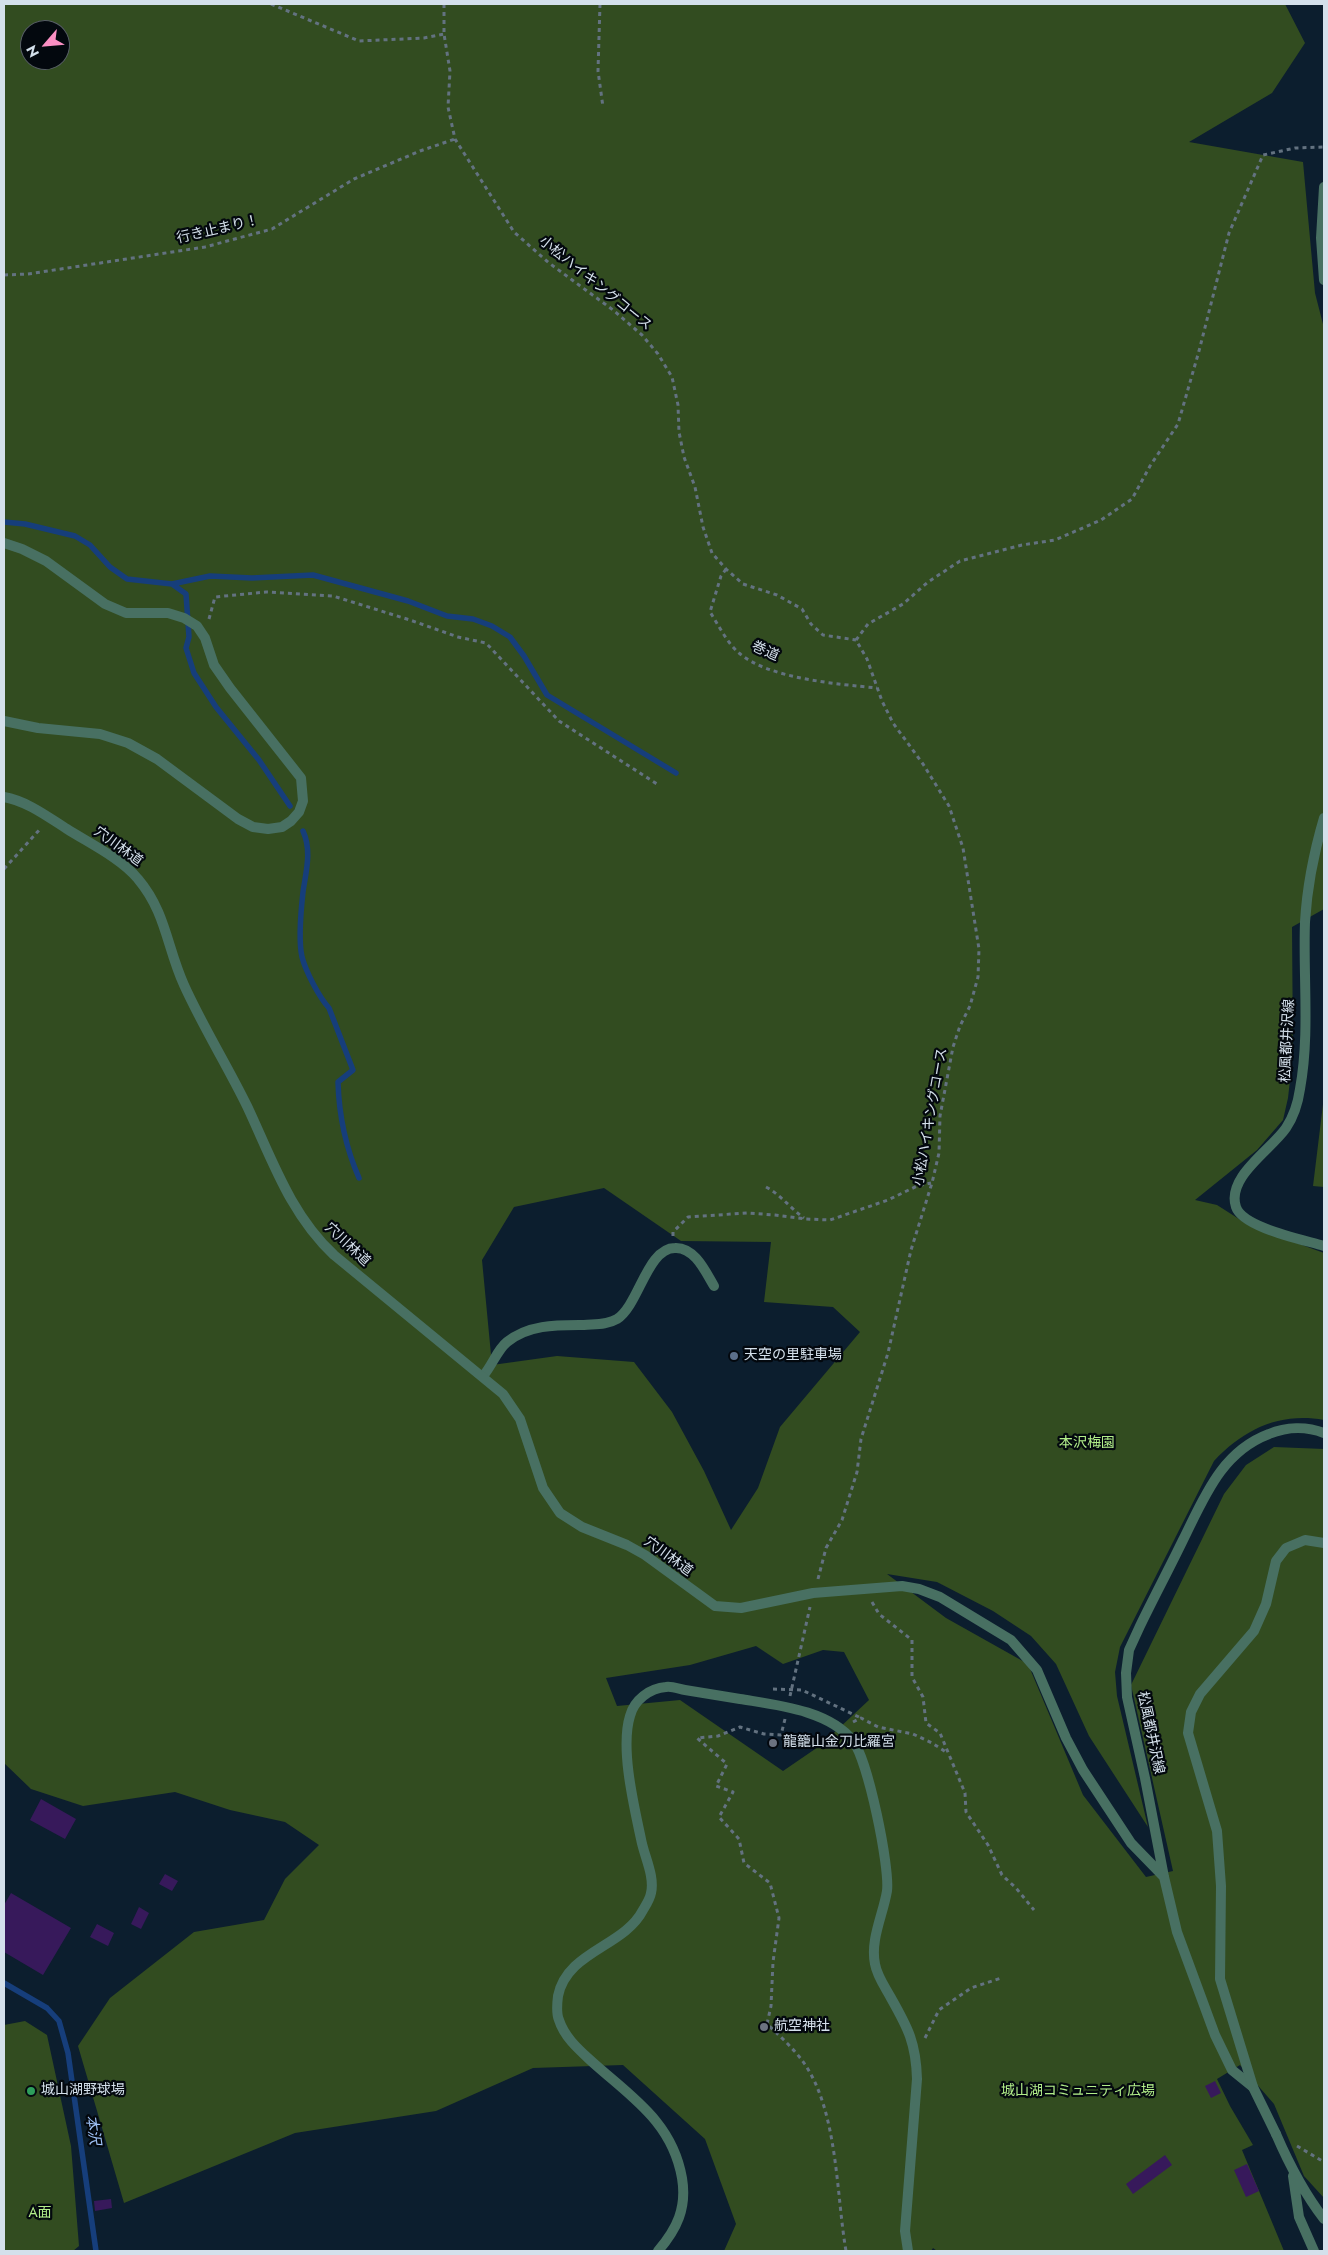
<!DOCTYPE html>
<html>
<head>
<meta charset="utf-8">
<style>
	body { margin:0 }
	#map { position:relative; width:1328px; height:2255px; overflow:hidden; background:#0c1e2e; font-family:Jost,sans-serif }
	canvas { display:block }
	.frame { position:absolute; inset:0; border:5px solid #d4e0eb; pointer-events:none }
	.north { position:absolute; left:20px; top:20px; width:50px; height:50px; box-sizing:border-box; background:#03080e; border:1px solid #575e66; border-radius:50%; rotate:243deg; font-size:14px; font-weight:700; line-height:20px; text-align:center; color:#d4e0eb }
	.north::after { content:''; display:block; margin:auto; width:18px; height:22px; background:#fb8fc3; clip-path:polygon(50% 0,100% 100%,50% 72%,0 100%) }
</style>
</head>
<body>
<div id="map">
<canvas width="1328" height="2255"></canvas>
<div class="frame"></div>
<div class="north">N</div>
</div>
<script>
const g = document.querySelector('canvas').getContext('2d');
g.lineJoin = 'round';
function fillPath(path, color) {
  g.fillStyle = color;
  g.fill(path, 'evenodd');
}
function strokePath(path, color, width, dash) {
  g.strokeStyle = color;
  g.lineWidth = width;
  g.lineCap = dash ? 'butt' : 'round';
  g.setLineDash(dash || []);
  g.stroke(path);
}
function write(font, color, halo, rows, align = 'center') {
  g.font = font + ' Jost,"Noto Sans JP",sans-serif';
  g.lineWidth = 4.5;
  g.setLineDash([]);
  g.textBaseline = 'middle';
  g.strokeStyle = halo;
  g.fillStyle = color;
  for (const [text, x, y, turn = 0] of rows) {
    g.save();
    g.translate(x, y);
    g.rotate((+turn || 0) * Math.PI / 180);
    g.textAlign = isNaN(turn) ? turn : align;
    if (halo) g.strokeText(text, 0, 0);
    g.fillText(text, 0, 0);
    g.restore();
  }
}
fillPath(new Path2D(`
	M4 4H1285L1305 43 1272 93 1189 142 1303 162 1315 293 1324 328V909L1292 927 1293 1053 1288 1098 1283 1120 1257 1150 1195 1200 1217 1205 1250 1226 1324 1253V1420C1280 1412 1244 1429 1214 1461L1120 1647 1115 1672 1117 1696 1148 1827 1089 1736 1056 1664 1031 1636 993 1611 937 1582 887 1574 946 1618 1028 1664 1083 1795 1146 1877 1173 1871 1131 1685 1224 1494 1246 1465 1274 1447 1324 1449V2198L1304 2176 1274 2104 1240 2065 1217 2079 1230 2106 1253 2145 1242 2150 1284 2251H937L933 2248 931 2251H724L736 2224 705 2139 623 2065 533 2068 436 2111 295 2133 124 2203 78 2046 110 1998 194 1932 264 1920 285 1879 319 1845 285 1822 230 1810 175 1792 83 1806 31 1789 4 1763ZM30 30H60V60H30ZM604 1188 681 1241 771 1242 764 1302 833 1307 860 1332 780 1427 758 1488 731 1530 704 1471 672 1412 634 1362 557 1356 492 1365 482 1260 514 1207ZM756 1646 783 1664 823 1650 844 1652 869 1700 821 1745 783 1771 680 1700 617 1706 606 1678 690 1665Z
	M1324 1096V1187L1313 1186Z
	M25 2021 47 2035 71 2146 79 2246 73 2251H4V2025Z`), '#324c20');
strokePath(new Path2D(`
	M4 522 25 524 75 536 90 545 110 567 127 579 172 584 186 594 189 637 186 648 194 673 216 707 259 760 290 806
	M172 584 210 576 252 578 313 575 408 601 447 616 473 619 492 626 510 637 524 656 547 695 676 773
	M303 831C312 851 306 871 303 892 301 910 298 939 302 957 306 972 319 997 329 1008L353 1070 338 1082C339 1116 345 1146 359 1178
	M4 1983 47 2008 59 2021 68 2053 96 2251`), '#163e7b', 5.5);
fillPath(new Path2D(`
	M41 1799 76 1819 65 1839 30 1820Z
	M165 1874 178 1881 172 1891 159 1884Z
	M11 1893 71 1928 43 1975 4 1952V1905Z
	M139 1907 149 1913 141 1929 131 1924Z
	M97 1924 114 1933 108 1946 90 1937Z
	M1215 2081 1221 2093 1211 2098 1205 2086Z
	M1165 2155 1172 2165 1133 2194 1126 2184Z
	M1247 2164 1259 2191 1246 2197 1234 2170Z
	M111 2199 112 2208 95 2211 94 2201Z`), '#37195b');
strokePath(new Path2D(`
	M271 4 359 41 424 38 444 34
	M444 4V34L450 71 448 107 455 139 514 232 549 263 613 310 642 335 658 354 672 377 678 405 679 432 684 457 695 487 703 527 712 553 726 569 743 584 777 595 802 609 811 624 823 635 856 640
	M600 4 598 71 603 107
	M4 275 28 274 205 247 272 229 354 179 420 151 455 139
	M726 569 721 576 710 612C718 624 727 643 739 653 769 679 838 684 877 688
	M209 619 215 597 266 592 333 596 410 620 458 637 486 643 559 721 657 784
	M856 640 868 624 903 604 928 582 960 561 1022 545 1055 540 1101 520 1132 499 1150 466 1178 424 1199 351 1229 233 1263 155 1295 148 1324 147
	M4 869 41 828
	M766 1187C781 1195 790 1208 804 1218
	M673 1236V1232L688 1217 747 1213 775 1215 806 1219 830 1220 888 1200 917 1186 931 1183
	M818 1579 826 1548 842 1520 857 1472 861 1439 888 1353 911 1250 932 1183 939 1153 940 1116 953 1047 960 1026 970 1006 978 977 979 949 963 848 949 806 923 764 893 723 882 701 867 659 856 640
	M872 1602 879 1614 912 1640V1677L923 1697 926 1723 940 1733 965 1793 966 1812 988 1845 1002 1875 1016 1888 1034 1910
	M773 1689 802 1690 861 1718
	M790 1696 810 1607
	M785 1719 781 1735 764 1734 740 1727 718 1736 697 1738 727 1764 716 1786 733 1792 719 1817 739 1839 744 1863 770 1883 779 1918 773 1962 771 2006 767 2024C780 2036 794 2049 804 2063 838 2112 836 2193 846 2251
	M853 1722 861 1718 878 1727 913 1734 932 1743 946 1752
	M925 2038 939 2010 971 1988 1001 1978
	M1297 2146 1324 2162`), '#637280', 3, [4, 4]);
strokePath(new Path2D(`
	M483 1376C492 1366 497 1350 507 1342 529 1324 558 1325 584 1325 595 1324 607 1325 617 1319 639 1305 647 1248 675 1248 695 1247 706 1273 714 1286
	M1276 2134C1289 2164 1304 2193 1324 2219
	M1293 2176 1299 2217 1314 2251
	M658 2251C677 2229 687 2208 682 2178 672 2120 628 2095 589 2059 577 2048 564 2036 559 2020 556 2013 557 2004 558 1996 567 1951 624 1947 643 1910 646 1905 650 1899 651 1893 655 1876 644 1856 641 1839 634 1806 620 1748 630 1716 634 1700 650 1688 666 1687 672 1686 679 1689 685 1690 703 1693 721 1696 740 1699 776 1705 829 1710 853 1741 868 1760 890 1867 887 1891 883 1915 870 1940 875 1964 877 1976 885 1987 891 1998 908 2028 916 2043 917 2079L905 2231 908 2251`), '#487062', 10);
strokePath(new Path2D(`
	M1324 187 1321 238 1324 280
	M4 543 22 549 46 561 105 604 126 613H168L184 618 197 626 205 638 214 665 230 688 301 778 303 801 299 812 291 821 282 827 268 829 253 827 238 819 157 759 128 743 100 734 38 728 4 721
	M4 797C27 801 48 817 67 829 89 843 122 859 138 879 166 912 167 948 184 985 203 1027 227 1065 247 1106 272 1159 290 1214 334 1255L503 1394 520 1419 543 1488 560 1513 582 1527 627 1545 645 1555 715 1606 741 1608 813 1593 902 1586 919 1589 940 1597 1011 1640 1037 1670 1066 1738 1083 1770 1131 1843 1164 1877
	M1324 818C1314 852 1307 887 1305 922 1303 977 1310 1035 1300 1089 1298 1103 1294 1116 1286 1128 1271 1150 1226 1177 1236 1207 1243 1228 1305 1240 1324 1246
	M1253 2087 1232 2070 1215 2035 1177 1932 1164 1877 1145 1778 1127 1697 1126 1673 1129 1650 1140 1626C1154 1597 1169 1569 1183 1540 1204 1498 1221 1452 1269 1434 1286 1427 1306 1426 1324 1433`), '#487062', 10);
strokePath(new Path2D(`
	M1276 2134 1253 2087 1220 1979 1221 1886 1217 1831 1188 1733 1191 1712 1200 1694 1254 1631 1266 1604 1276 1561 1286 1548 1305 1540 1324 1543`), '#487062', 10);
for (const [x, y, r, color] of [
	[734,1356,5,"#5c6f8a"],
	[773,1743,5,"#6b7280"],
	[764,2027,5,"#6b7280"],
	[31,2091,5,"#2e9e5b"]
]) {
  const dot = new Path2D();
  dot.arc(x, y, r, 0, 2 * Math.PI);
  g.fillStyle = color;
  g.fill(dot);
  strokePath(dot, '#03080e', 2);
}
write('14px', '#d4e0eb', '#03080e', [
	["行き止まり！",218,230,-13],
	["小松ハイキングコース",595,284,39],
	["巻道",765,652,24],
	["穴川林道",118,847,36],
	["松風都井沢線",1288,1041,-87],
	["小松ハイキングコース",931,1117,-80],
	["穴川林道",347,1245,43],
	["穴川林道",668,1557,36],
	["松風都井沢線",1150,1733,78]
]);
write('14px', '#d4e0eb', '#03080e', [
	["天空の里駐車場",744,1356],
	["龍籠山金刀比羅宮",783,1743],
	["航空神社",774,2027],
	["城山湖野球場",41,2091]
], 'left');
write('14px', '#b2ee8a', '#03080e', [
	["本沢梅園",1087,1444],
	["城山湖コミュニティ広場",1078,2092],
	["A面",40,2214]
]);
write('italic 15px', '#a0c3f9', '#03080e', [
	["本沢",92,2130,82]
]);
</script>
</body>
</html>
